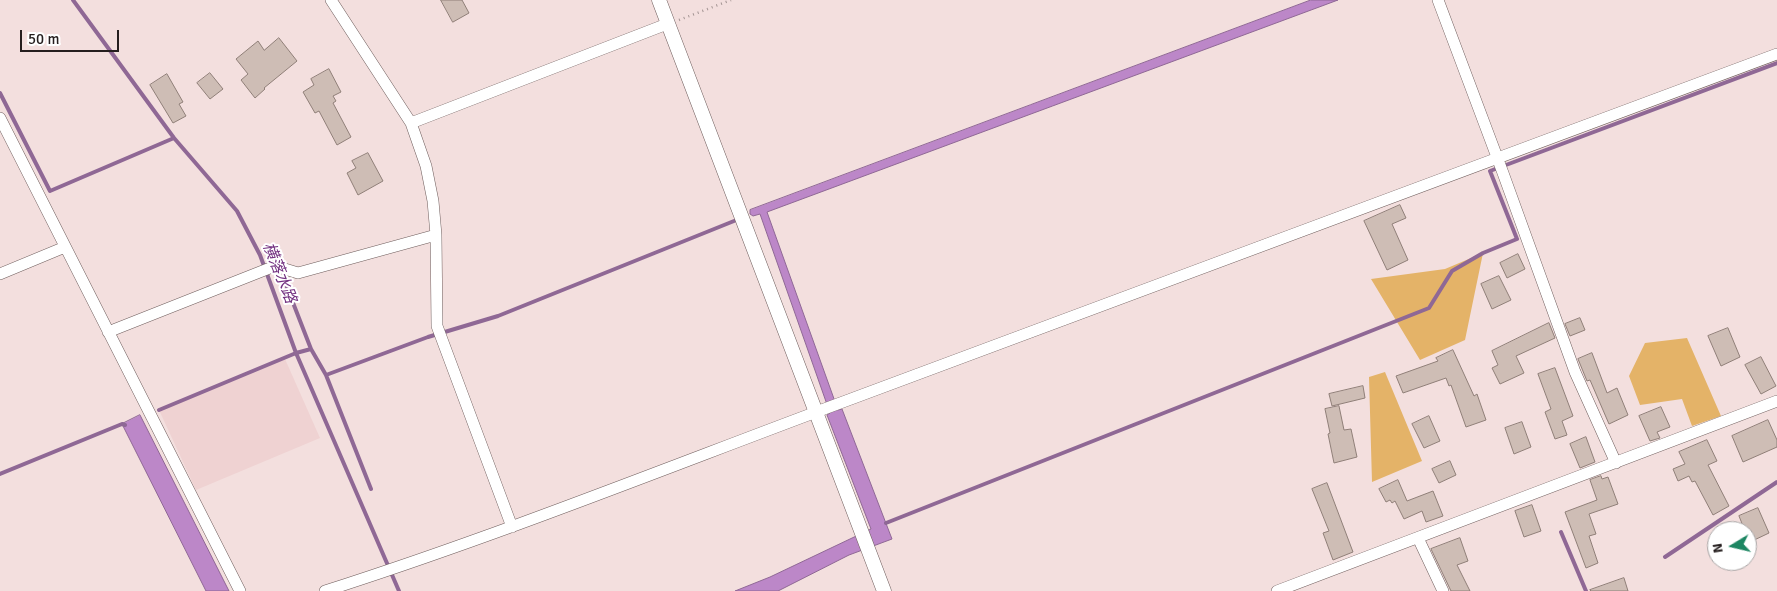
<!DOCTYPE html>
<html>
<head>
<meta charset="utf-8">
<style>
	body { margin:0 }
	#map { position:relative; width:1777px; height:591px; overflow:hidden; background:#f3dfde; font-family:Signika,sans-serif }
	canvas { display:block }
	.north { position:absolute; left:1707px; top:521px; width:50px; height:50px; box-sizing:border-box; background:#fff; border:1px solid #a8a5a5; border-radius:50%; rotate:261deg; font-size:14px; font-weight:700; line-height:20px; text-align:center; color:#251e1e }
	.north::after { content:''; display:block; margin:auto; width:18px; height:22px; background:#1d8662; clip-path:polygon(50% 0,100% 100%,50% 72%,0 100%) }
	.scale { position:absolute; left:20px; top:30px; width:99px; height:22px; box-sizing:border-box; border:2px solid #251e1e; border-top:0; padding-left:6px; font-size:15px; line-height:18px; white-space:nowrap; color:#251e1e; -webkit-text-stroke:4px #fff; paint-order:stroke }
</style>
</head>
<body>
<div id="map">
<canvas width="1777" height="591"></canvas>
<div class="north">N</div>
<div class="scale">50 m</div>
</div>
<script>
const g = document.querySelector('canvas').getContext('2d');
g.lineJoin = 'round';
function fillPath(path, color) {
  g.fillStyle = color;
  g.fill(path, 'evenodd');
}
function strokePath(path, color, width, dash) {
  g.strokeStyle = color;
  g.lineWidth = width;
  g.lineCap = dash ? 'butt' : 'round';
  g.setLineDash(dash || []);
  g.stroke(path);
}
function write(font, color, halo, rows, align = 'center') {
  g.font = font + ' Signika,"Noto Sans JP",sans-serif';
  g.lineWidth = 4;
  g.setLineDash([]);
  g.textBaseline = 'middle';
  g.strokeStyle = halo;
  g.fillStyle = color;
  for (const [text, x, y, turn = 0] of rows) {
    g.save();
    g.translate(x, y);
    g.rotate((+turn || 0) * Math.PI / 180);
    g.textAlign = isNaN(turn) ? turn : align;
    if (halo) g.strokeText(text, 0, 0);
    g.fillText(text, 0, 0);
    g.restore();
  }
}
fillPath(new Path2D(`
	M285 359 320 438 196 490 159 410Z`), '#efd2d2');
fillPath(new Path2D(`
	M1483 253 1465 340 1420 360 1371 279 1445 269Z
	M1687 338 1721 416 1692 426 1682 399 1640 405 1629 376 1645 343Z
	M1385 372 1422 461 1372 482 1369 377Z`), '#e4b368');
const water = new Path2D(`
	M1311 0H1338L767 212 838 410 842 409 892 539 849 555 778 591H735L770 577 871 529 827 415 830 413 760 214 753 216 750 214V210Z
	M140 415 229 591H206L122 424Z`);
fillPath(water, '#bc87c8');
strokePath(water, '#8f6895', 1);
strokePath(new Path2D(`
	M73 0 174 138 237 211 260 255 296 353 399 591
	M0 93 50 191 174 138
	M283 277 311 349
	M326 375 371 489
	M159 410 296 353 311 349 326 375 428 337 498 316 734 221
	M0 474 122 424 125 425
	M886 523 1429 308 1452 271 1483 253 1517 239 1490 171 1777 63
	M1561 532 1586 591
	M1665 557 1777 482`), '#8f6895', 4);
const building = new Path2D(`
	M441 0H462L469 13 453 22Z
	M279 38 297 61 264 88 265 89 255 98 241 80 248 74 236 59 258 41 264 50Z
	M329 69 341 92 333 96 336 101 333 103 351 137 337 145 319 111 315 113 303 92 314 85 311 79Z
	M210 73 223 89 210 99 197 83Z
	M167 74 183 102 179 104 186 116 173 123 150 85Z
	M368 153 383 181 358 195 347 173 356 168 352 161Z
	M1400 205 1406 218 1392 224 1408 260 1387 270 1364 221Z
	M1518 254 1525 269 1507 278 1500 263Z
	M1499 276 1511 300 1492 309 1481 284Z
	M1580 318 1585 330 1570 336 1565 324Z
	M1549 323 1555 338 1516 356 1524 373 1500 384 1492 368 1498 365 1492 351Z
	M1728 328 1740 357 1721 366 1708 336Z
	M1453 350 1474 396 1477 394 1486 420 1466 427 1451 385 1449 386 1446 378 1403 393 1396 376 1438 361 1436 358Z
	M1592 353 1607 393 1617 388 1628 415 1609 424 1590 380 1587 381 1578 359Z
	M1761 357 1776 386 1761 394 1745 365Z
	M1555 368 1573 416 1562 421 1567 435 1555 439 1545 412 1551 409 1538 374Z
	M1363 386 1365 398 1332 406 1329 394Z
	M1339 406 1344 430 1351 429 1357 457 1334 463 1328 434 1330 433 1325 409Z
	M1661 407 1670 427 1657 432 1660 438 1650 441 1639 416Z
	M1429 416 1440 441 1424 448 1412 424Z
	M1768 420 1777 440V447L1743 462 1732 436Z
	M1522 422 1531 447 1514 454 1505 428Z
	M1586 437 1595 462 1580 468 1570 444Z
	M1707 440 1717 461 1708 465 1729 506 1713 515 1695 481 1692 482 1689 476 1678 481 1673 469 1685 464 1679 452Z
	M1450 461 1456 475 1439 483 1432 469Z
	M1601 476 1602 479 1608 477 1618 504 1589 514 1596 534 1589 536 1598 563 1586 568 1565 512 1597 500 1590 480Z
	M1398 480 1407 501 1433 491 1443 516 1426 522 1422 511 1404 519 1395 501 1392 503 1390 500 1386 502 1379 489Z
	M1327 483 1353 552 1333 560 1323 533 1329 531 1312 489Z
	M1532 505 1541 531 1524 537 1515 511Z
	M1758 508 1769 533 1750 542 1747 531H1745L1739 516Z
	M1460 538 1468 561 1457 565 1470 591H1451L1431 549Z
	M1624 578 1628 591H1591L1590 590Z`);
fillPath(building, '#cebdb5');
strokePath(building, '#8f7f78', 1);
const minor = new Path2D(`
	M331 0 411 123 426 166 433 201 436 235 437 326 512 527
	M1438 0 1503 173 1575 372 1616 463
	M0 118 240 591
	M411 123 667 24
	M0 274 65 247
	M108 332 275 266 298 273 436 235
	M1418 538 1443 591
	M325 591C503 534 676 464 851 399 1160 284 1469 169 1777 54
	M1277 591 1777 401`);
const tertiary = new Path2D(`
	M659 0 884 591`);
strokePath(minor, '#6f5e5d', 12);
strokePath(tertiary, '#6f5e5d', 15);
strokePath(new Path2D(`
	M679 20 731 0`), '#a39493', 2.5, [1, 4]);
strokePath(minor, '#fff', 11);
strokePath(tertiary, '#fff', 14);
write('italic 16px', '#733281', '#fff', [
	["横落水路",279,273,68]
]);
</script>
</body>
</html>
